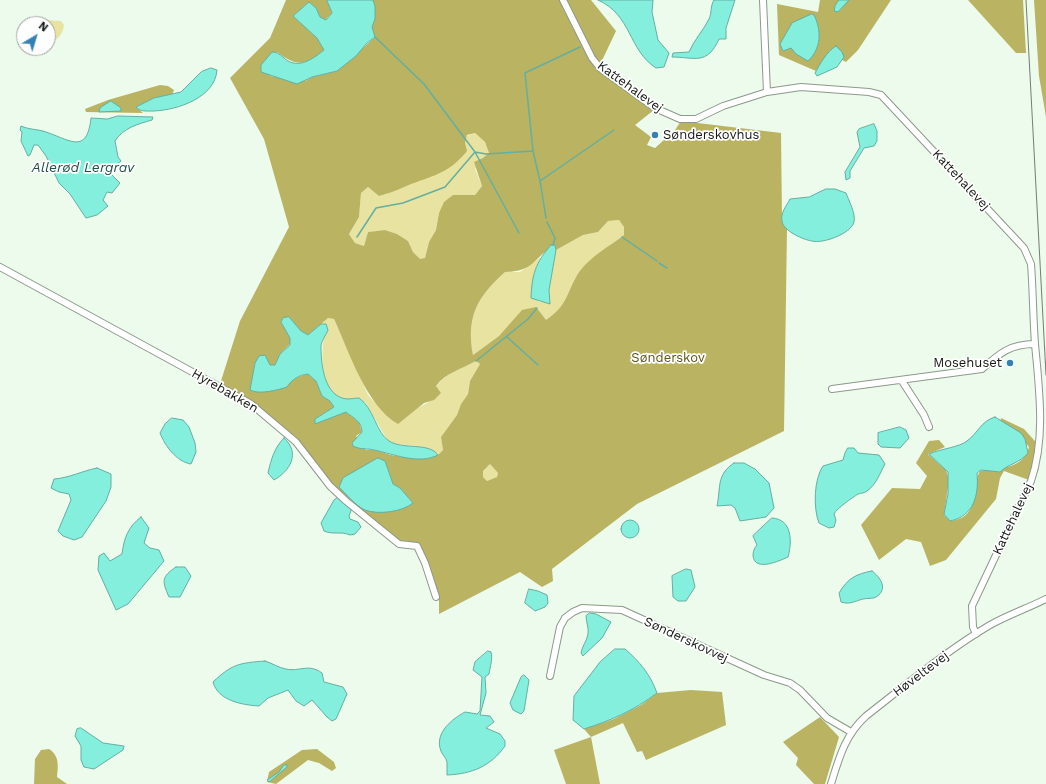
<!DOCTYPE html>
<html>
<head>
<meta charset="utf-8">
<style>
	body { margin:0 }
	#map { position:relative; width:1046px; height:784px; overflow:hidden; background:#ecfbeb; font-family:"Work Sans",sans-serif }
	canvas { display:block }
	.north { position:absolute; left:16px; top:16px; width:40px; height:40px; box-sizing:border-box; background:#fff; border:1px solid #a1a3a1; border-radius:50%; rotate:38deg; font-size:11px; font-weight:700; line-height:16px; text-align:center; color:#151a15 }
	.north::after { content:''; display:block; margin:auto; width:14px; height:18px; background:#3382b4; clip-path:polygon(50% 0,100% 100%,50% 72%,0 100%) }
</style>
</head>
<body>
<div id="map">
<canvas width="1046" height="784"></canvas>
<div class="north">N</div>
</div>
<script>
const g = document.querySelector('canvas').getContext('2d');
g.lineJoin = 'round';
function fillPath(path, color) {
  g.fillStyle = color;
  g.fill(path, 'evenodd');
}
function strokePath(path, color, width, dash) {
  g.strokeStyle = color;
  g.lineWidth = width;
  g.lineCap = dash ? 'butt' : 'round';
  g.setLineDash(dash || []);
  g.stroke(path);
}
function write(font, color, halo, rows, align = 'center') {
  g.font = font + ' "Work Sans",sans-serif';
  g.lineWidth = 3.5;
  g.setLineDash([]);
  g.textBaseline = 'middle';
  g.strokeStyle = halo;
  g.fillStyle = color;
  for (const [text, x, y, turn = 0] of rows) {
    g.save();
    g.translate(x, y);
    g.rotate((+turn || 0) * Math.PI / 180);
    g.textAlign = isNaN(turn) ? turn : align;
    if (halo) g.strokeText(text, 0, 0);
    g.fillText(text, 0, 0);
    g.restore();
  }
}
fillPath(new Path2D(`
	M46 20 61 21 64 25C63 34 57 42 48 42V24H42Z
	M475 133 485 142 489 153 475 169 482 186 475 195H453L439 213 436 230 429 242 425 258 420 260 413 252 408 241 397 234 385 230 368 232 364 246 355 243 349 234 359 217 361 193 368 187 379 196C413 188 438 164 465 143L467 136Z
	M619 220 624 227V235L605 249 575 278 566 300 556 313 546 320 510 325 499 336 473 355C466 317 477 297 505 272H520L541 257 536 267 539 302 550 298 549 290 556 250 583 235 598 232 608 221Z
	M328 318 334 319 368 395 390 419C405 414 430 404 441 393L436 387C445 373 462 369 476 361L480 364 470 381 468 394 461 404 457 415 441 437 443 450 438 455 437 453 418 446 394 444 387 440 366 403 359 398C356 398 351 399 347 399 315 397 322 343 326 324H321Z
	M490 464 498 473 497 477 487 481 483 477V471Z`), '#e8e3a1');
fillPath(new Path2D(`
	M286 0H327L332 13 325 20 320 17 316 8 309 2 293 16 317 38 324 50C305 66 297 67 277 52L270 76 305 81 312 77 337 71 375 37C374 35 372 30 372 27 372 16 378 14 373 0H591L616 31 598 69 654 110 635 125 651 137 647 145 655 148 675 130 681 121 781 133 782 221 787 229 784 431 637 504 552 569 553 581 542 587 520 572 439 614V596L417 545 398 541 327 481 288 431 220 384 240 321 289 227 264 139 230 78 270 38ZM475 133 485 142 489 153 483 158 474 162 482 186 475 195H453L444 202 439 213 436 230 429 242 425 258 420 259 413 252 408 241 397 234 385 230 368 232 364 246 355 243 349 234 359 217 361 193 368 187 379 196C391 193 400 189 411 184 436 175 450 172 467 151L465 143 467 135ZM619 220 624 227V235C611 245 595 254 584 266 566 286 572 303 546 320L536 307 522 310 499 336 473 355C466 317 477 297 505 272 537 271 532 257 555 246L556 250 583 235 598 232 608 221ZM289 317 301 331 308 335 328 318 334 319C349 351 366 406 398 424L424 403 434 400 441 393 436 386C445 373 462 369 476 361L480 364 470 381 468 394 461 404 457 415 441 437 443 450 438 455C424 457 411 459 397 456 386 455 377 448 366 450L356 436 362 432 359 422 346 412 315 423V419L334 407 330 401 322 396 316 381 308 374C294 376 264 399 251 390L255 363 266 361 270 365H275L280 354 290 344V338L281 322 283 318ZM385 461 393 484 400 488 412 502 343 478ZM490 464 498 473 497 477 487 481 483 477V471Z
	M820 0H891L858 50 846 62 829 53 816 71 779 55 777 4 818 12Z
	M968 0H1023L1026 53H1016Z
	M1034 0H1046V117L1039 76Z
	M160 85 168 86 174 90 172 95 154 98 136 107 143 113 86 112 85 109 108 100Z
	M1001 418 1024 429 1042 449 1029 480 1004 471 1000 478 996 499 946 560 930 566 921 542 906 539 879 560 861 525 892 488 920 489 927 476 916 463 929 441 939 440 945 447 928 454 946 470 949 480 944 515 951 521C982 516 969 490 980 471 999 468 1024 469 1029 447L1013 428 1000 424Z
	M691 690 722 692 726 725 646 760 642 751 637 752 623 723 591 737 600 784H566L554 750 591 737 584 729 614 719 641 705 657 693Z
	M820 717 839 737 825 784H814L796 765 798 758 783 742Z
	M49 749C60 756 58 767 57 777L67 784H34L35 759 41 750Z
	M317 749 334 762 336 768 332 771 319 763 308 760 276 784 267 782 269 772 302 750Z`), '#bab362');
const water = new Path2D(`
	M327 0H373L375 6V19L372 27 375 37 367 43 356 56 337 71 312 77 297 84 261 72V65L272 52C279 52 282 57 288 61 301 68 314 58 324 50L317 38 293 16 309 2 316 8 320 17 326 20 332 13Z
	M598 0H653L652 12 658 40 669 53 664 67 656 68C628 50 632 15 598 0Z
	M714 0H735L726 28V39H719C707 66 694 57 672 57L673 53 689 52C694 40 703 31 709 19 712 13 710 6 714 0Z
	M839 0H849L838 12 834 11 835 6Z
	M812 14 814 15C822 31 821 49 808 61L796 54 791 48 783 51 780 44 792 23Z
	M836 46 842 52 844 57 837 67 817 76 815 73C820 64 827 51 836 46Z
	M211 68 217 70C215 98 177 110 154 111 147 111 140 112 136 107L154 98 181 92 201 72Z
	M111 101 121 108V111L99 112 100 108Z
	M118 116 153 117 152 120C138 124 123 128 115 141L118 157 121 161 110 170 111 174 120 183 112 193 107 192 103 200 108 206 97 215 86 218 70 194 59 183 46 156 38 145H34L30 155 28 156 21 141 22 132 20 130 21 126C30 130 38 129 46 132 70 140 87 155 91 118L107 119Z
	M874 124 877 131V141L874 146 864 148 850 171V178L846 180 845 172 860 147 857 132 859 129Z
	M826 189H835L846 193C849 201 856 214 854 222 851 234 822 244 812 241 804 240 783 231 782 221 780 213 787 205 790 199L809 197Z
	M551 245H555L556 250 549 290 550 304 531 298C532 275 535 263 551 245Z
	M289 317 301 331 308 335 321 324H326L328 330C326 335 321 341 321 347 321 364 324 397 347 399 351 399 356 398 359 398 374 408 376 433 389 441 403 450 429 442 438 455 418 465 394 454 374 450 367 448 361 450 353 446L352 443 362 432C362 421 353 418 346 412L315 424V419L334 407 330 401 322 396 316 381 308 374C299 375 292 379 287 387 278 390 259 395 250 390L255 363 259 356 265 355 270 365H275L280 354 290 345V338L281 322 283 318Z
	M995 417 1021 433 1025 439 1028 453C1020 463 1008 464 1000 472L981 470 977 473C979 495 974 516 950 521L944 514 948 494V472L929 454C940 449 960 447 967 441 978 433 981 421 995 417Z
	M172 418 183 420 189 427 195 443 196 452 191 464C177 462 165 446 160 433L165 424Z
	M900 427 906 430 909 438 900 448 881 447 878 444V433Z
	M284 438C301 453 290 471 274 480L268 473C271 460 274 448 284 438Z
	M848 448H854L858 453 879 455 885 464C880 473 876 485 867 491 865 493 861 493 858 494 852 498 837 508 834 514L836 520 834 527 829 528 819 523C813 508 814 479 823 466L843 460 845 453Z
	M378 458 385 461 393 484 400 488 413 503C402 512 378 515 365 510 356 506 346 494 339 487L343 478Z
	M734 463H744L755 469 769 483 774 508 766 517 740 521 735 508 731 505 717 506C721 487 716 475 734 463Z
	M97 468 111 474V487L106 501 82 537 74 540 63 536 58 531 71 500 69 494 59 492 51 488 54 479C69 478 82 471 97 468Z
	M339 497 352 508 349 516 350 519 358 522 361 527 355 534 350 535C341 531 333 535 324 531L321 523 334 500Z
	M141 517 149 528 144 543 150 548 159 550 164 561 128 604 116 610 98 570 99 556 104 553 110 561 122 554C124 538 128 527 141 517Z
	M772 518C793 519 792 543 788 557 779 561 755 572 753 556 753 552 754 548 757 545L753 536Z
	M621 529a9 9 0 1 1 18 0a9 9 0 1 1-18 0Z
	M176 567H185L191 576 180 597H169C162 581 161 577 176 567Z
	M686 569 691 570 695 587 686 601H678L673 597 672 576Z
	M872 571C880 577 889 589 876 597 873 599 867 598 863 599 855 601 850 605 841 602L839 593C848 578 856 574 872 571Z
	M529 589 538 591 547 595 548 603 545 607 535 611 525 603Z
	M590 613 596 614 611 622 602 638 583 656 581 653C582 646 587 641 588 634 589 628 586 622 586 616Z
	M615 649H625C640 662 650 674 657 693 633 711 612 720 584 729L573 720 574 696 600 662Z
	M488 651 491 652C493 659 490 667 489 674L485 677 486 693 480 715 490 716 494 722 486 728 500 734 505 741V746C491 766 472 774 447 775 447 771 447 766 447 762 446 757 441 754 440 748 436 732 452 719 465 712L477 714 480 711 482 677 473 670 475 662Z
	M265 661C272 663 279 668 286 669 300 672 308 663 322 673L324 682 343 687 347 694 336 719 332 721 327 717 312 700 304 706 296 701 288 690 268 698 259 706C243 705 218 701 213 682 232 664 239 663 265 661Z
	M524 675 529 680 524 711 521 714 513 710 510 703 521 677Z
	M81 728 103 743 124 746 123 750 94 769 84 767 81 760V746L75 736 77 729Z
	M284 765H287V767L269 782 267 780 279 772Z`);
fillPath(water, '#84efdd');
strokePath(water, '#63afa1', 1);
strokePath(new Path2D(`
	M375 37 424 84 475 152 519 233
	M533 151 525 73 580 47
	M540 181 614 130
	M547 222 555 238 553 245
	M357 237 376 208 403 203 445 187 475 152 486 154 533 151 540 181 546 218
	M622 237 657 261
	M659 263 667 268
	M507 337 538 365
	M476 361 528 319 537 308`), '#63afa1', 1.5);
const minor = new Path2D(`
	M563 0 592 58 600 68 655 108 680 119H696L723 106 767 92 801 87 869 92 881 95 1024 248 1031 264C1033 290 1033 317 1035 344 1039 388 1046 438 1031 481L972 606 973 627 976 634
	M763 0 767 92
	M0 267 251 404 296 442 330 486 346 501 399 544 417 546 425 563 436 597
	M902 381 924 415 929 427
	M832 389 982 369C1000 353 1010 344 1035 344
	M550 676 560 627 565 618 573 612 582 608 622 610 764 675 790 683 800 690 827 718 851 732
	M831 784C839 758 845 735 866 716 906 685 946 651 990 625 1008 615 1028 608 1046 599`);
strokePath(minor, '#8c998b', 8);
strokePath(minor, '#fff', 6);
strokePath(new Path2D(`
	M1026 0 1046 375`), '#747d74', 1);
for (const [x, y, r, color] of [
	[655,135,4,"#3382b4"],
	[1010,363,4,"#3382b4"]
]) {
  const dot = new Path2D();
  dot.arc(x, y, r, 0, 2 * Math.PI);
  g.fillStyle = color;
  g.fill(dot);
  strokePath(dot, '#fff', 1.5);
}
write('13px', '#151a15', '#fff', [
	["Kattehalevej",630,87,36],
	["Kattehalevej",961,180,47],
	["Hyrebakken",225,391,30],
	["Kattehalevej",1013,519,-65],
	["Sønderskovvej",686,640,25],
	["Høveltevej",921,674,-37]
]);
write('13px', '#151a15', '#fff', [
	["Sønderskovhus",663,135],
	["Mosehuset",1002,363,"right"]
], 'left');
write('13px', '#5b5619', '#fff', [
	["Sønderskov",668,358]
]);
write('italic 14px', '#1f4f48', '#fff', [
	["Allerød Lergrav",83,168]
]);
</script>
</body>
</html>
